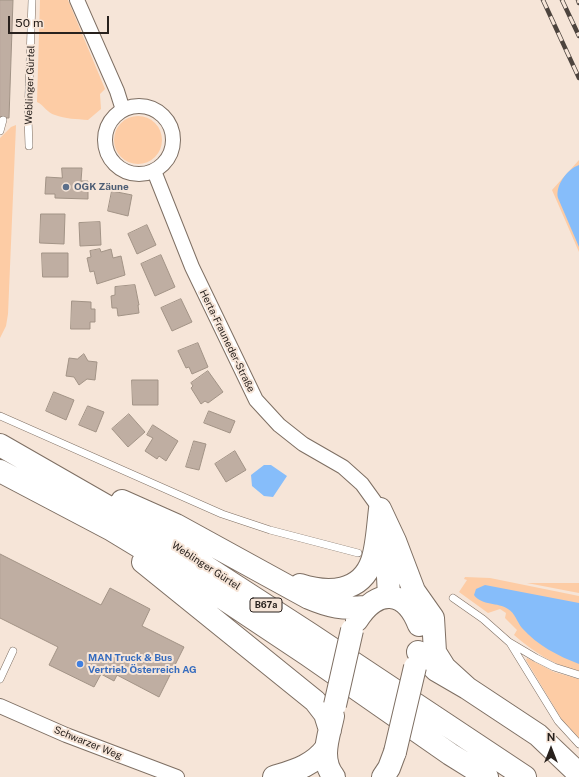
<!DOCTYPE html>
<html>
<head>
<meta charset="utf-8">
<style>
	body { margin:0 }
	#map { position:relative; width:579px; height:777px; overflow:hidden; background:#f6e5d8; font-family:"Public Sans",sans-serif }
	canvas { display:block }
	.north { position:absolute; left:531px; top:729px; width:40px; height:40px; -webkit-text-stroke:3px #f6e5d8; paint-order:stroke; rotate:0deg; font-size:11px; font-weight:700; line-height:16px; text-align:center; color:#28211d }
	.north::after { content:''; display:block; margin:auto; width:14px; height:18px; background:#28211d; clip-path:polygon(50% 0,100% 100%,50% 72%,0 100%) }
	.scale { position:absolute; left:8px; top:16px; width:101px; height:18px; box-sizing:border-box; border:2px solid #28211d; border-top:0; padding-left:5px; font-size:12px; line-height:14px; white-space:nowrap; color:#28211d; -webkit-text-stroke:3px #f6e5d8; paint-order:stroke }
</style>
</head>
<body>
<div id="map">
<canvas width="579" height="777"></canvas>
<div class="north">N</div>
<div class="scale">50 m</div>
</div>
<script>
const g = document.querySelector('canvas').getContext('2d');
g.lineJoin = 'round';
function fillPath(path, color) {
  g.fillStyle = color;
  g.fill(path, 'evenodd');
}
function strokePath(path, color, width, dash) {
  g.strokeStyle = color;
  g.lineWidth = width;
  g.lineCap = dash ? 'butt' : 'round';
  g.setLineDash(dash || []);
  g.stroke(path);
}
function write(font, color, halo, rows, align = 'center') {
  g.font = font + ' "Public Sans",sans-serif';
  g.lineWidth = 4;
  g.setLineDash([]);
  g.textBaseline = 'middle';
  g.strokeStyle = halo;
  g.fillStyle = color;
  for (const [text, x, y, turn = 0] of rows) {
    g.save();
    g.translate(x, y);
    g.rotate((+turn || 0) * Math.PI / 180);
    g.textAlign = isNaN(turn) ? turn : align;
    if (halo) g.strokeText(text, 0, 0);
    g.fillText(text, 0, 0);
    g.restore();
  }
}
fillPath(new Path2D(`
	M40 0H68L105 89 100 94 101 109 88 120C77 119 65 119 55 115 47 113 44 105 37 102Z
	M114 140a24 24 0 1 1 48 0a24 24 0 1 1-48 0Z
	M16 125 8 314 6 326 0 338V138L11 127Z
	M579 160V252L552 190Z
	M465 577 490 578 579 596V671C553 665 534 652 514 635L517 630 505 618 506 613 500 609 488 613 459 592 467 580 464 579Z
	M527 583H579V593Z
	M527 658 554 672 579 679V738L562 720 526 660Z`), '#fdcca5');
fillPath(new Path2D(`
	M579 165V247L558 198C555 186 567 169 579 165Z
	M264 465H271L287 476 273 497 264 496 252 486 251 475Z
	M485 585 579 603V664C558 656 537 645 522 628 517 622 515 613 508 609 498 602 482 606 474 595L476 589Z`), '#86bdfa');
const building = new Path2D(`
	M0 0H13L9 118H0Z
	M62 168H82L81 181H88V199L55 198V194H45L46 177 62 178Z
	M112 191 132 195 128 216 108 211Z
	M41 214H65L64 244 40 243Z
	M100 222 101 245 80 246 79 223Z
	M147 225 156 245 137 254 128 234Z
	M100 249 101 252 111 249 113 258 121 256 125 275 97 284 94 271 90 272 87 258 91 257 90 251Z
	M42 253H68V277H43Z
	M161 255 175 287 155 296 141 264Z
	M135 285 139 305H138L139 313 118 316 117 308H112L111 296 115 295V287Z
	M181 299 192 322 172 331 161 308Z
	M72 301 91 302V309H95V322H90V329H71Z
	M198 343 208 367 192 374 189 367 186 368 178 351Z
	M84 354 88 361 97 362 95 380 87 379 79 385 74 377 66 376 69 358 77 359Z
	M208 371 223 392 208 403 205 401 201 404 191 388 193 386 191 383Z
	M132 380H158V405H133Z
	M54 392 74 400 66 420 46 411Z
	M88 406 104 412 96 432 79 425Z
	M209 411 235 421 230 433 204 423Z
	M129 414 145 432 128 447 112 429Z
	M153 425 178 441 166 461 159 456 157 459 145 451 153 438 147 435Z
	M194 441 206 444 199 470 186 467Z
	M235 451 246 470 226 482 215 464Z
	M0 554 101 605 110 588 150 609 142 626 184 647 159 697 117 675 114 681 101 674 94 687 49 665 58 647 0 618Z`);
fillPath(building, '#bfaea2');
strokePath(building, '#a29386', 1);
const lane = new Path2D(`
	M0 131 3 120
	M29 146 28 118 32 0
	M0 416 222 514 270 530 358 553
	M453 598 483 619 509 642 536 658 554 667 579 675
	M510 643 558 721 579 744
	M0 679 13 651`);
const street = new Path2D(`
	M77 0 117 91 123 110
	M105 140a34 34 0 1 1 68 0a34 34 0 1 1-68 0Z
	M154 171 192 267 256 400 279 425 303 444 343 467 362 484 380 509
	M0 706 66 735 177 777`);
const primary = new Path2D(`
	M0 445 157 535 310 634 525 777
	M0 471 112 530 206 587 308 655 450 754 487 777
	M122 501 176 525 309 598C330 607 342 609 365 607
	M380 509 395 541 414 591 433 618 435 652 445 668 467 688
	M386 536 389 597
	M143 562 315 701 325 714 330 730
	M300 585C328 594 361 593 372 561 377 547 378 525 380 509
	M357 620C377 588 405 589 419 625
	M418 652 436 670 467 688 538 735 579 774
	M333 716C329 736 319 759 334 777
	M274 777C293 771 313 766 326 748
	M383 777 389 768 395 752`);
strokePath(lane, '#7e6f63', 8);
strokePath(street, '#7e6f63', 16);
strokePath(primary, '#7e6f63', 24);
strokePath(lane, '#fff', 7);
strokePath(street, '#fff', 14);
strokePath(primary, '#fff', 22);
const rail = new Path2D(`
	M543 0 579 78
	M562 0 579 36
	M578 0 579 3`);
strokePath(rail, '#4d443e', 4.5);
strokePath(rail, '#f6e5d8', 3, [9]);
const primaryBridge = new Path2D(`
	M335 705 352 630
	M395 752 415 667`);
strokePath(primaryBridge, '#7e6f63', 24, []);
strokePath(primaryBridge, '#fff', 22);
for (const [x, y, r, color] of [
	[66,187,4,"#5c6f8a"],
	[80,664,4,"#3f7fe0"]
]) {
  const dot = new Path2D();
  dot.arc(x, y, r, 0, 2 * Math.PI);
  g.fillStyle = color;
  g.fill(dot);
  strokePath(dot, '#f6e5d8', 1.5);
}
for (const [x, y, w] of [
	[266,605,32]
]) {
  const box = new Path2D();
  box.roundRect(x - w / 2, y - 7, w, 14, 3);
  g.fillStyle = '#f6e5d8';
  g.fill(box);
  strokePath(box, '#28211d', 1);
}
write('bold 9px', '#28211d', null, [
	["B67a",266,605]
]);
write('10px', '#28211d', '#f6e5d8', [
	["Weblinger Gürtel",30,85,-88],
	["Herta-Frauneder-Straße",227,341,64],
	["Weblinger Gürtel",206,566,33],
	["Schwarzer Weg",88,743,22]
]);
write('bold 10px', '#4e5e75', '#f6e5d8', [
	["OGK Zäune",74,187]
], 'left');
write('bold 10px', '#366cbe', '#f6e5d8', [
	["MAN Truck & Bus",88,658],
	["Vertrieb Österreich AG",88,670]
], 'left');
</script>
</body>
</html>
